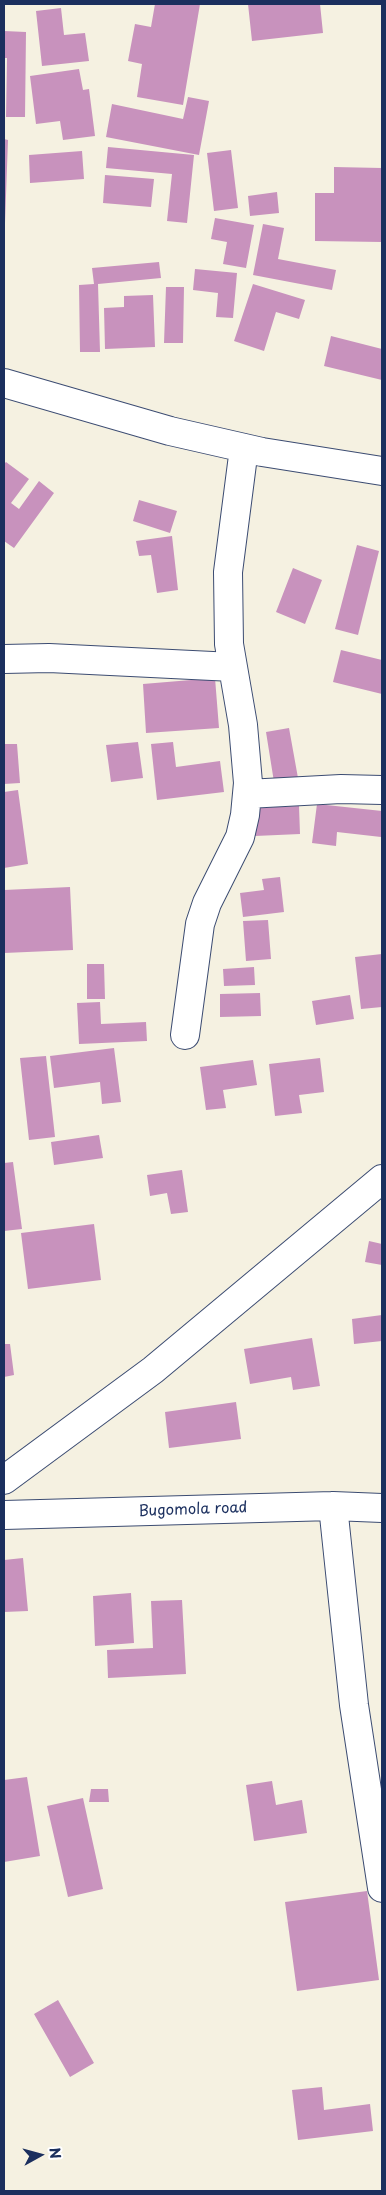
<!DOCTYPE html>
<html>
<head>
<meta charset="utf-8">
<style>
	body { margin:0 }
	#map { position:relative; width:386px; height:2195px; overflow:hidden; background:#f5f1e1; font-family:"Playpen Sans",sans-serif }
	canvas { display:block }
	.frame { position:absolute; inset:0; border:5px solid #1b2f5e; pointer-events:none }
	.north { position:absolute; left:15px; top:2130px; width:50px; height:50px; -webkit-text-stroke:4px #fff; paint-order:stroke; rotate:83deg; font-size:14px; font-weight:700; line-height:20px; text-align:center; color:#1b2f5e }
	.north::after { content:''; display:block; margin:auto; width:18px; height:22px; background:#1b2f5e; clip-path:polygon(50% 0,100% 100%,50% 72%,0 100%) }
</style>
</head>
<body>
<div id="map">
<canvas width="386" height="2195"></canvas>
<div class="frame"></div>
<div class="north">N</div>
</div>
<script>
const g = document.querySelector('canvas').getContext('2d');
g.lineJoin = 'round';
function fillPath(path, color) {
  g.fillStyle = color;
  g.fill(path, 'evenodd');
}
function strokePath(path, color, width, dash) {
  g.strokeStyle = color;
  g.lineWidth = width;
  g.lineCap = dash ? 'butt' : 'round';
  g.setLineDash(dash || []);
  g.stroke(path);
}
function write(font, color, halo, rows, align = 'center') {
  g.font = font + ' "Playpen Sans",sans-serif';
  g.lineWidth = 5;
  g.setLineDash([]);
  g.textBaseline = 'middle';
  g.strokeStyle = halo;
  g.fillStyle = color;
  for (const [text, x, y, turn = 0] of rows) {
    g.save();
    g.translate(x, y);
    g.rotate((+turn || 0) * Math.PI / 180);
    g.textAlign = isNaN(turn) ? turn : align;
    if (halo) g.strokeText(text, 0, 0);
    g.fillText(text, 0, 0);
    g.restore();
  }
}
fillPath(new Path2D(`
	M155 4H200L183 105 137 97 142 64 128 61 135 24 151 27Z
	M248 4H320L323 33 252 41Z
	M61 8 64 35 85 33 89 61 42 66 36 11Z
	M4 31 26 32 25 117H6L7 58H4Z
	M79 69 83 90 89 89 95 136 63 140 60 121 36 124 30 76Z
	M188 97 209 101 199 155 106 137 112 104 183 119Z
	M4 139 8 140 5 223H4Z
	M108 147 194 155 187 223 167 221 172 174 106 168Z
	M231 150 238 208 214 211 207 153Z
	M82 151 84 179 30 183 29 155Z
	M334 167 382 168V242L315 241V193H334Z
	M105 175 154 179 151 207 103 203Z
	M277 192 279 213 250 216 248 196Z
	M215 218 254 225 246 268 223 264 227 242 211 239Z
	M263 224 284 228 278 259 336 270 332 290 253 275Z
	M159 262 161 278 98 284 100 352H80L79 285 94 284 92 268Z
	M195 269 237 273 233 318 216 317 218 293 193 290Z
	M253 284 305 300 299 319 276 312 264 351 234 341Z
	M166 287H184L183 343H164Z
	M153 295 155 347 105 349 104 308 124 307V296Z
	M331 336 382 349V380L324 366Z
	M6 462 29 479 11 503 19 509 39 481 54 493 14 548 4 541V464Z
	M139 500 177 511 170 533 133 521Z
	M172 536 178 590 157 593 151 555 139 556 136 541Z
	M357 545 379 551 358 635 335 629Z
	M293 568 322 580 305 624 276 612Z
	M341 650 382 660V694L333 682Z
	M215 678 219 728 146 733 143 684Z
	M289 728 298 778 274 782 266 732Z
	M138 742 143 778 111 782 106 745Z
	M173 742 176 767 220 761 224 792 157 800 151 744Z
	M4 744H17L20 783 4 784Z
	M18 790 28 864 4 868V792Z
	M317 804 382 811 381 837 337 832 336 846 312 843Z
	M299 806 300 834 255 836 254 808Z
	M280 877 284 912 243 917 240 893 264 890 262 879Z
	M70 887 73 950 4 953V890Z
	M268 920 271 959 246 961 243 921Z
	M382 954V1007L361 1009 355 957Z
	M87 964H104L105 999H87Z
	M254 967 255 985 224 986 223 969Z
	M260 993 261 1016 220 1017V994Z
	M350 995 354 1019 316 1025 312 1001Z
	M100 1002 101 1024 146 1022 147 1041 79 1044 77 1003Z
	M114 1048 121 1102 102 1104 100 1082 54 1088 50 1056Z
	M46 1056 55 1137 29 1140 20 1058Z
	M320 1058 324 1092 299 1095 302 1113 275 1116 269 1064Z
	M253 1060 257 1085 223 1090 226 1108 206 1110 200 1067Z
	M99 1135 103 1158 54 1165 51 1142Z
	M13 1162 22 1229 4 1231V1163Z
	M182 1170 188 1212 171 1214 167 1193 150 1196 147 1175Z
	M94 1224 101 1280 28 1289 21 1233Z
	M369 1241 382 1244V1265L365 1262Z
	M382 1315V1341L354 1344 352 1319Z
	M312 1338 320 1386 293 1390 291 1377 250 1384 244 1349Z
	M4 1344H10L14 1375 4 1377Z
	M236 1402 241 1439 169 1448 165 1412Z
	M23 1558 28 1611 4 1612V1560Z
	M131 1593 134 1643 95 1646 93 1596Z
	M182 1600 186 1674 108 1678 107 1650 153 1648 151 1601Z
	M27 1777 40 1856 4 1862V1780Z
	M272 1781 276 1805 302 1800 307 1833 254 1841 246 1785Z
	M91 1789H108L109 1802H89Z
	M83 1798 103 1889 68 1897 47 1806Z
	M367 1891 379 1980 297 1991 285 1902Z
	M58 2000 94 2063 70 2077 34 2014Z
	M322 2087 324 2110 370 2104 373 2131 298 2140 292 2090Z`), '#c892bd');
const street = new Path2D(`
	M4 383 170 431 262 452 382 471
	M4 659 49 658 233 667
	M247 794 341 789 382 790
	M185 1035 200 924 207 903 240 837 245 815 248 783 243 725 229 644 228 572 244 448
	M4 1480 153 1370 382 1179
	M333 1506 354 1705 382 1888
	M4 1515 333 1506 382 1508`);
strokePath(street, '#3c4c72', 30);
strokePath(street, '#fff', 28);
write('15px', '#1b2f5e', '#fff', [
	["Bugomola road",193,1510,-2]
]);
</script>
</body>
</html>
